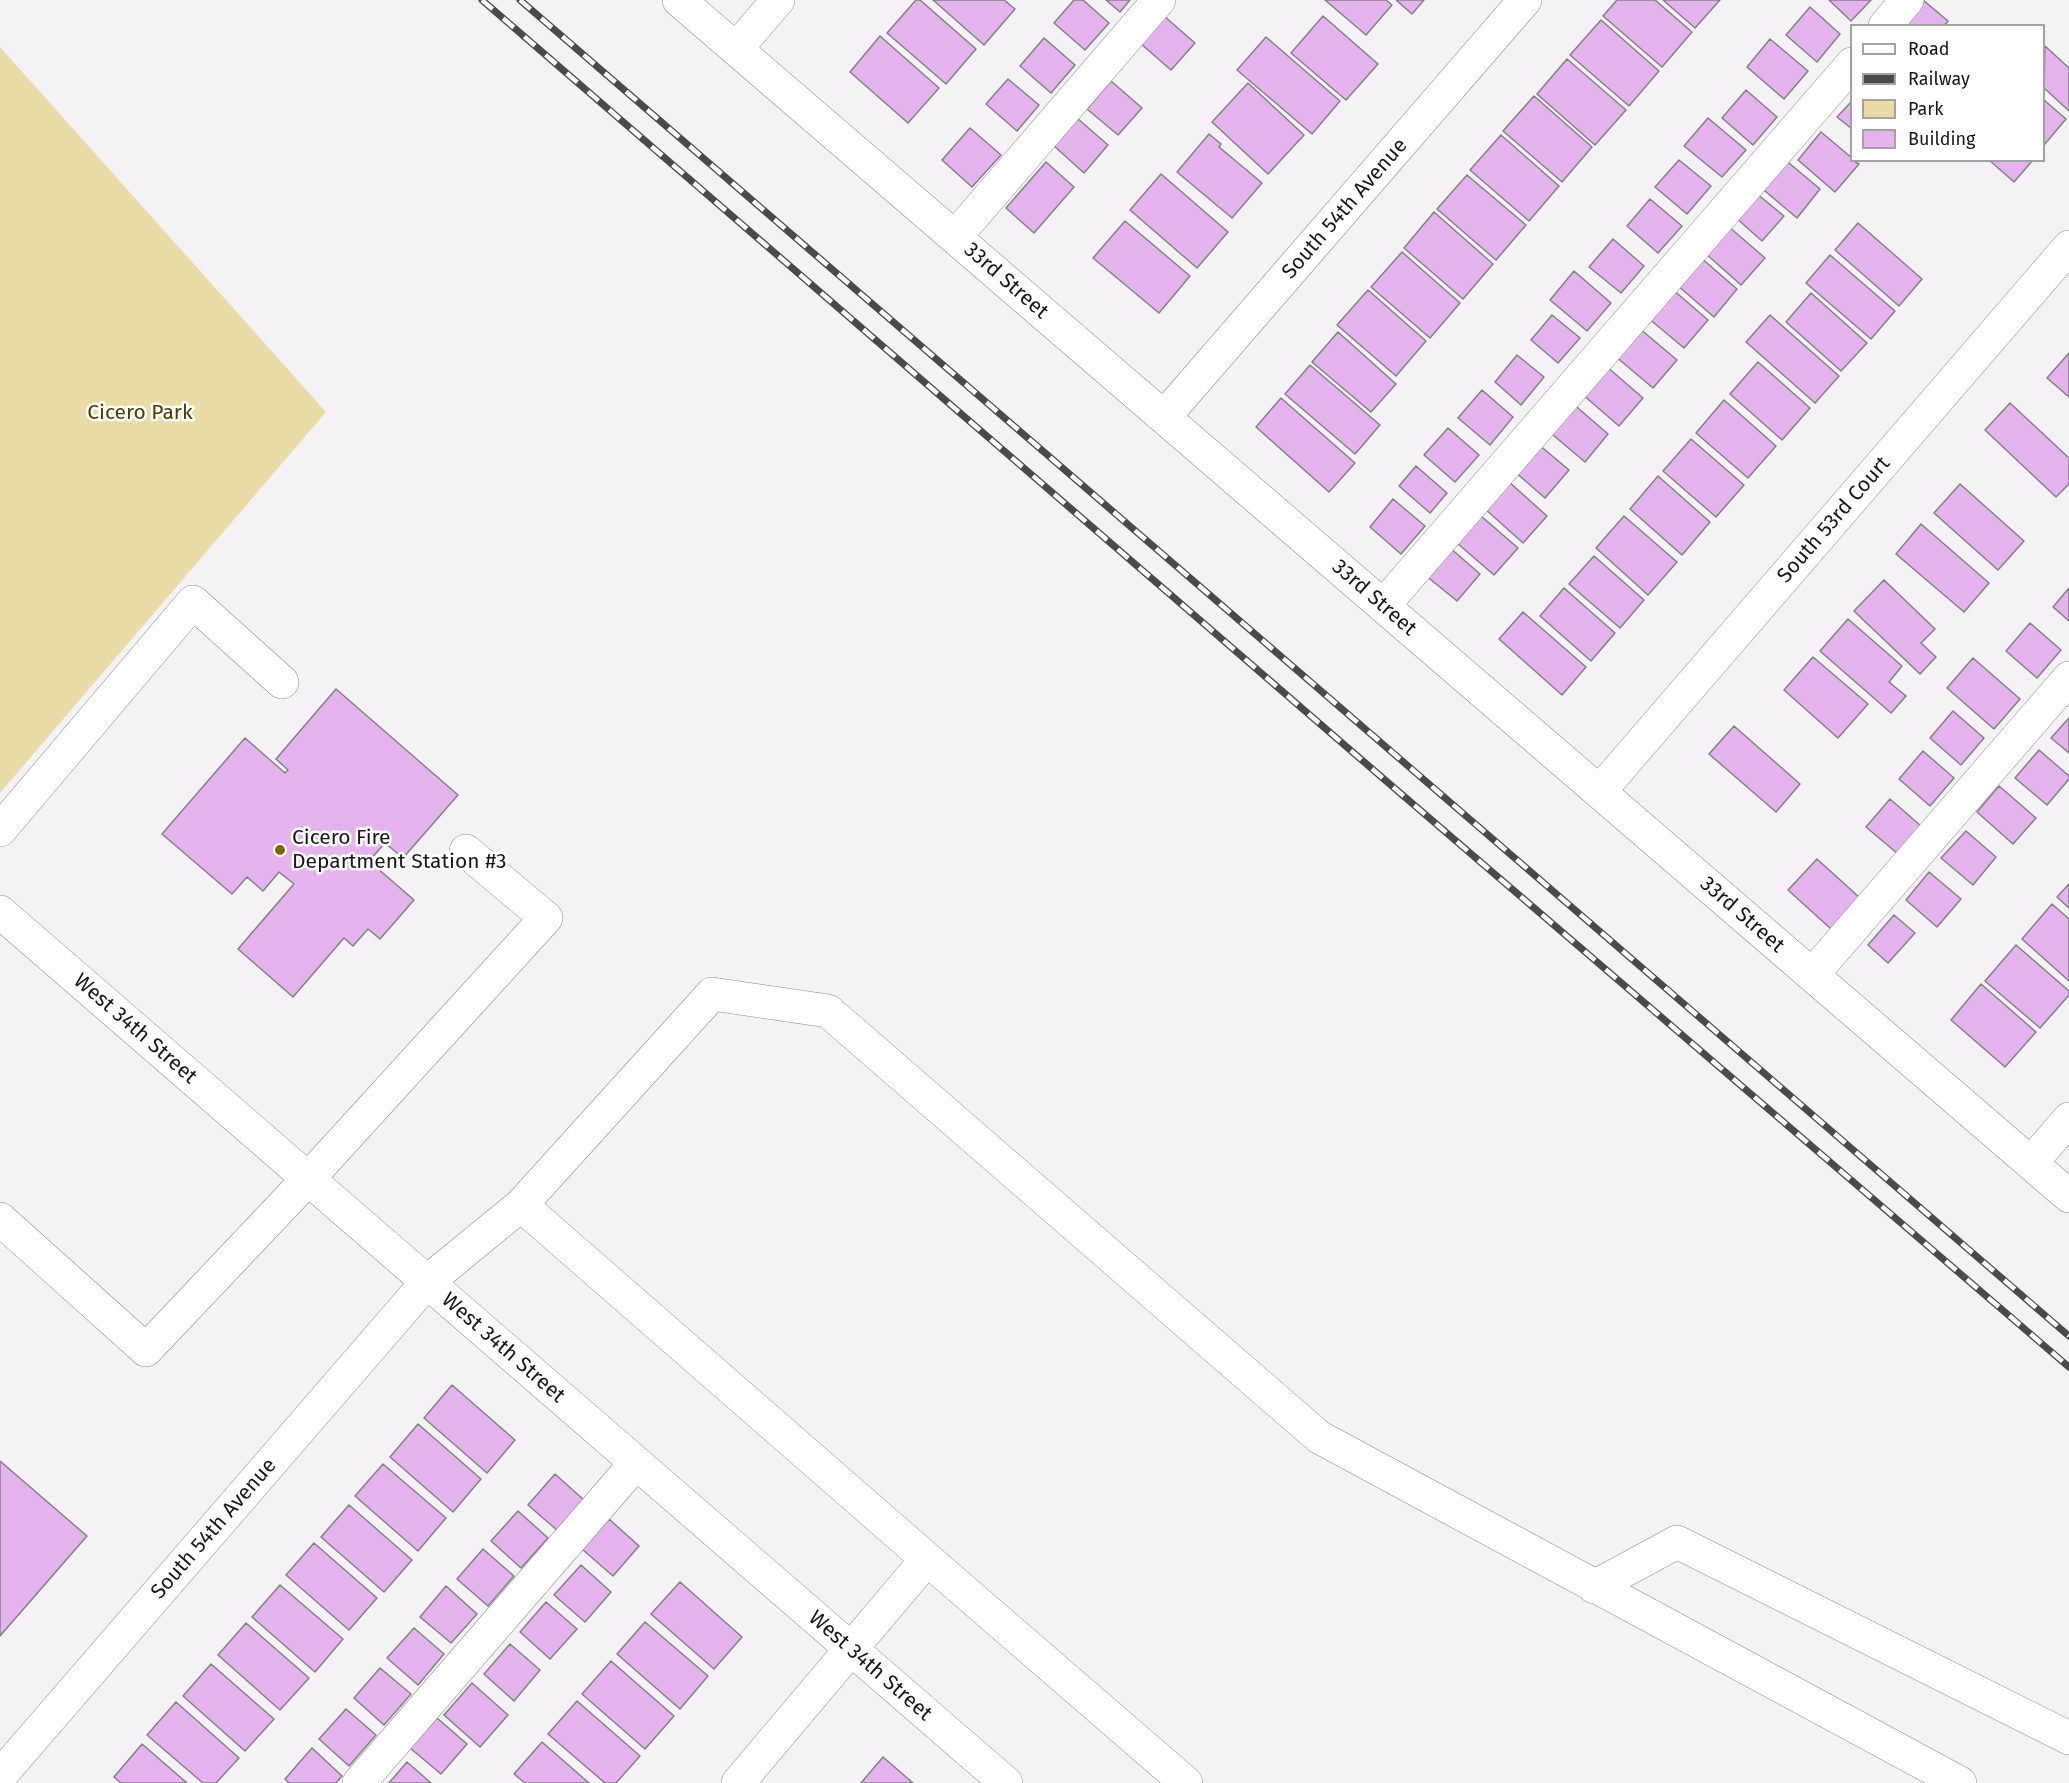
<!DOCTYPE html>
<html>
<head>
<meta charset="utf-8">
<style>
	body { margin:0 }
	#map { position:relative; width:2069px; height:1783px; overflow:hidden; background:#f5f2f6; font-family:"Fira Sans",sans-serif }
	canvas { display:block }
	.legend { position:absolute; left:1850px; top:24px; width:195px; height:138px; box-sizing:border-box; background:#fff; border:2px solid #a2a2a3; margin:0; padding:8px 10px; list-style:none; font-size:18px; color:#171618 }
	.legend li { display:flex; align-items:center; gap:12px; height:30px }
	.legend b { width:30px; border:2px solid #a2a2a3 }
</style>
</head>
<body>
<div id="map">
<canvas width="2069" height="1783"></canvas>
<ul class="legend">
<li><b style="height:8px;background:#fff"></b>Road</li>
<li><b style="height:8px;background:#4a494b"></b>Railway</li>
<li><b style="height:16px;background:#eadca6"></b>Park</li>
<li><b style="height:16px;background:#e5b3ee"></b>Building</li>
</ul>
</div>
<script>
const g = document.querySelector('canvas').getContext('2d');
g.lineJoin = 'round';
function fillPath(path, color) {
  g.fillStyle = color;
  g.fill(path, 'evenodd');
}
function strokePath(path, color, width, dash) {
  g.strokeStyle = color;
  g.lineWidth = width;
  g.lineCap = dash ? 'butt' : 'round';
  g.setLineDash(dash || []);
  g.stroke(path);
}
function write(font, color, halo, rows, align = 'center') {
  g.font = font + ' "Fira Sans",sans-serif';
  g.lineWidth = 5;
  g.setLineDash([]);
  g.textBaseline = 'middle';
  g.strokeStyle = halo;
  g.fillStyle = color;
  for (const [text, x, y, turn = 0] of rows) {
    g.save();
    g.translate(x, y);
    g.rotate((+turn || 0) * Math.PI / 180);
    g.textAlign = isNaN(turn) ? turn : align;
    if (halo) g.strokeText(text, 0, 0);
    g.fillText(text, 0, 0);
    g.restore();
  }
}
fillPath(new Path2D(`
	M0 47 326 412 0 793Z`), '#eadca6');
const building = new Path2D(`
	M916 0H920L976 49 946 84 887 33Z
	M933 0H1004L1015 9 984 45Z
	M1074 0H1083L1109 23 1085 50 1054 23Z
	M1106 0H1130L1120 12Z
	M1325 0H1386L1392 5 1366 35Z
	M1396 0H1424L1412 14Z
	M1617 0H1655L1692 32 1662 67 1603 16Z
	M1663 0H1720L1695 28Z
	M1829 0H1871L1851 21Z
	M1918 0H1923L1948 21 1944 26H1902Z
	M1810 7 1840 34 1817 62 1786 35Z
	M1164 16 1195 43 1171 70 1140 43Z
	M1323 16 1378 64 1346 100 1291 53Z
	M1601 20 1659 71 1629 106 1570 55Z
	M880 36 939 88 908 123 850 72Z
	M1266 37 1340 101 1312 134 1237 70Z
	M1044 38 1075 65 1051 93 1020 66Z
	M1770 39 1808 71 1784 99 1747 67Z
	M2045 46 2069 68V111L2044 88Z
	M1567 59 1626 110 1595 145 1537 94Z
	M1008 79 1039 105 1017 131 986 104Z
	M1111 81 1142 108 1118 135 1087 109Z
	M1248 83 1304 135 1268 174 1212 122Z
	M1746 90 1777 117 1753 145 1722 118Z
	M1534 96 1592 147 1562 182 1503 131Z
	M2044 100 2066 119 2044 145Z
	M1851 102H1852V129L1837 117Z
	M1077 118 1108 145 1084 173 1053 145Z
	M1708 118 1746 150 1722 177 1684 146Z
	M970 128 1001 155 972 187 942 160Z
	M1821 132 1852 158V160L1859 164 1835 192 1798 160Z
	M1209 134 1221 144 1219 147 1262 183 1232 218 1177 172Z
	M1501 135 1559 186 1529 221 1470 170Z
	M1783 158 1820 189 1797 218 1759 186Z
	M1679 160 1711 186 1687 214 1655 187Z
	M1989 160H2033L2014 182Z
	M1046 162 1074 187 1034 233 1006 208Z
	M1161 174 1228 232 1197 268 1130 210Z
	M1467 175 1526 225 1496 260 1437 209Z
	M1756 193 1784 216 1762 241 1735 217Z
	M1650 199 1682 226 1658 253 1627 226Z
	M1434 212 1493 264 1463 299 1404 248Z
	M1125 221 1190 276 1159 313 1093 258Z
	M1858 223 1922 279 1899 306 1835 250Z
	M1728 226 1765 258 1741 285 1705 253Z
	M1613 239 1644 266 1621 293 1589 267Z
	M1402 252 1460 303 1430 338 1371 287Z
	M1830 255 1895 311 1871 339 1806 283Z
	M1700 257 1737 289 1714 317 1677 285Z
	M1574 271 1611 303 1587 331 1550 300Z
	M1671 288 1708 320 1684 348 1647 317Z
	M1368 290 1426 341 1396 376 1337 325Z
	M1811 293 1867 343 1841 371 1786 322Z
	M1552 315 1580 338 1558 363 1531 340Z
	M1770 315 1839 376 1815 403 1746 342Z
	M1639 328 1677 360 1653 388 1615 356Z
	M1338 332 1396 384 1371 412 1312 362Z
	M2069 353V397L2047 378Z
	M1517 355 1544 377 1521 405 1495 382Z
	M1758 362 1810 408 1782 440 1730 394Z
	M1310 365 1380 425 1355 454 1285 394Z
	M1606 366 1643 398 1619 426 1582 394Z
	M1482 390 1513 417 1490 445 1458 418Z
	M1281 398 1355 463 1329 492 1256 427Z
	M1724 400 1776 446 1748 478 1696 433Z
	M1571 402 1608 434 1585 462 1547 430Z
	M2010 403 2069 458V484L2056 497 1985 430Z
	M1448 428 1479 455 1455 482 1424 455Z
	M1691 439 1744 485 1716 517 1663 471Z
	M1538 444 1569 470 1545 498 1514 471Z
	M1416 466 1447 493 1430 513 1399 486Z
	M1658 476 1710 522 1682 555 1630 509Z
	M1508 481 1547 516 1523 543 1484 508Z
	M1960 484 2024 541 1998 570 1934 513Z
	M1393 499 1425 526 1401 554 1370 527Z
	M1481 516 1518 548 1494 575 1457 543Z
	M1624 516 1677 562 1648 595 1596 548Z
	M1921 524 1989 583 1964 612 1896 554Z
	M1449 547 1480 574 1457 601 1425 575Z
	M1594 556 1644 600 1620 628 1569 584Z
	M1884 580 1935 629 1921 643 1936 657 1920 674 1854 611Z
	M1564 588 1615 633 1591 661 1540 616Z
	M2069 588V621L2053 607Z
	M1523 612 1586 667 1562 695 1499 639Z
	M1848 619 1902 666 1889 682 1906 696 1891 713 1820 651Z
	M2030 623 2061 650 2037 678 2006 651Z
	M1813 657 1868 704 1838 738 1784 690Z
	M1973 658 2020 699 1994 729 1947 688Z
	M336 689 458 795 403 858 385 843 369 861 414 900 380 939 368 929 353 946 344 938 293 997 238 949 294 884 279 872 263 891 247 877 232 894 162 834 245 738 285 773 288 770 276 759Z
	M1953 711 1984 738 1961 765 1930 738Z
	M2069 718V753L2051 738Z
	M1734 726 1800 784 1776 812 1709 754Z
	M2039 750 2069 776V779L2047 805 2015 778Z
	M1923 751 1954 778 1930 806 1899 779Z
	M1999 786 2036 818 2013 844 1977 812Z
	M1890 799 1921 826 1898 854 1866 827Z
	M1966 831 1996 857 1973 885 1941 858Z
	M1817 859 1860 898 1831 929 1788 890Z
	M1929 872 1961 899 1937 927 1906 900Z
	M2069 884V908L2057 897Z
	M2052 904 2069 919V981L2022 939Z
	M1894 915 1915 933 1888 963 1868 945Z
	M2016 945 2069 991V995L2040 1028 1985 981Z
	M1981 984 2036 1032 2005 1067 1951 1020Z
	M452 1385 515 1440 487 1473 424 1418Z
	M418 1424 481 1479 453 1512 390 1457Z
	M0 1461 87 1536 0 1636Z
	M383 1464 446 1518 418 1551 355 1496Z
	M555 1474 585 1501 558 1531 528 1505Z
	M349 1505 412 1560 384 1592 321 1537Z
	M518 1511 548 1538 521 1568 491 1541Z
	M609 1519 639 1546 613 1576 582 1549Z
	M314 1543 377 1598 349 1630 286 1575Z
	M483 1549 514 1576 488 1606 457 1579Z
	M581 1565 611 1592 585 1622 554 1595Z
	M680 1582 742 1637 714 1669 651 1614Z
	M280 1585 343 1639 315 1672 252 1617Z
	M446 1586 477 1614 451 1643 420 1617Z
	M546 1602 577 1629 550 1659 520 1632Z
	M645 1622 708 1676 680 1709 617 1654Z
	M246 1623 309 1678 280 1710 218 1655Z
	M414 1628 444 1654 418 1685 387 1658Z
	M510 1644 540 1670 514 1701 484 1674Z
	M611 1661 674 1716 645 1749 582 1694Z
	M211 1664 274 1719 245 1751 183 1696Z
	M380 1668 411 1694 384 1725 354 1698Z
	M472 1683 508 1715 480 1747 444 1715Z
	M577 1701 640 1756 616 1783H605L548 1734Z
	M176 1702 239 1758 216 1783H203L147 1735Z
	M346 1709 376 1735 349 1766 319 1739Z
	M437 1718 467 1744 441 1774 410 1748Z
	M542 1742 589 1783H525L514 1774Z
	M142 1744 187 1783H121L114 1777Z
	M312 1748 342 1776 336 1783H289L285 1779Z
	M883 1757 913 1783H861Z
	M407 1762 431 1783H389Z`);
fillPath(building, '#e5b3ee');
strokePath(building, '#848185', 1.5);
const minor = new Path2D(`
	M679 0 2069 1196
	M1885 26 1907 0
	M736 49 778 0
	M955 237 1159 0
	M1164 417 1525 0
	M1383 606 1852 64
	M1599 792 2069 247
	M0 830 193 602 282 682
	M0 912 1006 1783
	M1812 975 2069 678
	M2031 1163 2069 1119
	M521 1205 712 994 828 1011 1319 1437 1960 1783
	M0 1219 146 1350 308 1179 546 918 466 851
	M1594 1587 1677 1542 2069 1738
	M0 1776 427 1282 521 1205 927 1559
	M359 1783 636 1463
	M738 1783 927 1559 1186 1783`);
strokePath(minor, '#8d8b8e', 34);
strokePath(minor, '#fff', 33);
const rail = new Path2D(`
	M482 0 1385 780 2069 1367
	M520 0 2069 1336`);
strokePath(rail, '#4a494b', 7);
strokePath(rail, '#fff', 4.5, [14]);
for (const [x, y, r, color] of [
	[280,850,6,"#7c6800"]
]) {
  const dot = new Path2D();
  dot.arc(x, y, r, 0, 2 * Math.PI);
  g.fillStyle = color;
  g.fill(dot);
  strokePath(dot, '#fff', 2);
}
write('21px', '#171618', '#fff', [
	["South 54th Avenue",1345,209,-49],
	["33rd Street",1006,281,41],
	["South 53rd Court",1834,520,-49],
	["33rd Street",1374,598,41],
	["33rd Street",1742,915,41],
	["West 34th Street",135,1029,41],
	["West 34th Street",503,1348,41],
	["South 54th Avenue",214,1529,-49],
	["West 34th Street",870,1666,41]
]);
write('21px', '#4a3d00', '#fff', [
	["Cicero Park",140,413]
]);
write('21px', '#171618', '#fff', [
	["Cicero Fire",292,838],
	["Department Station #3",292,862]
], 'left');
</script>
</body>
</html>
